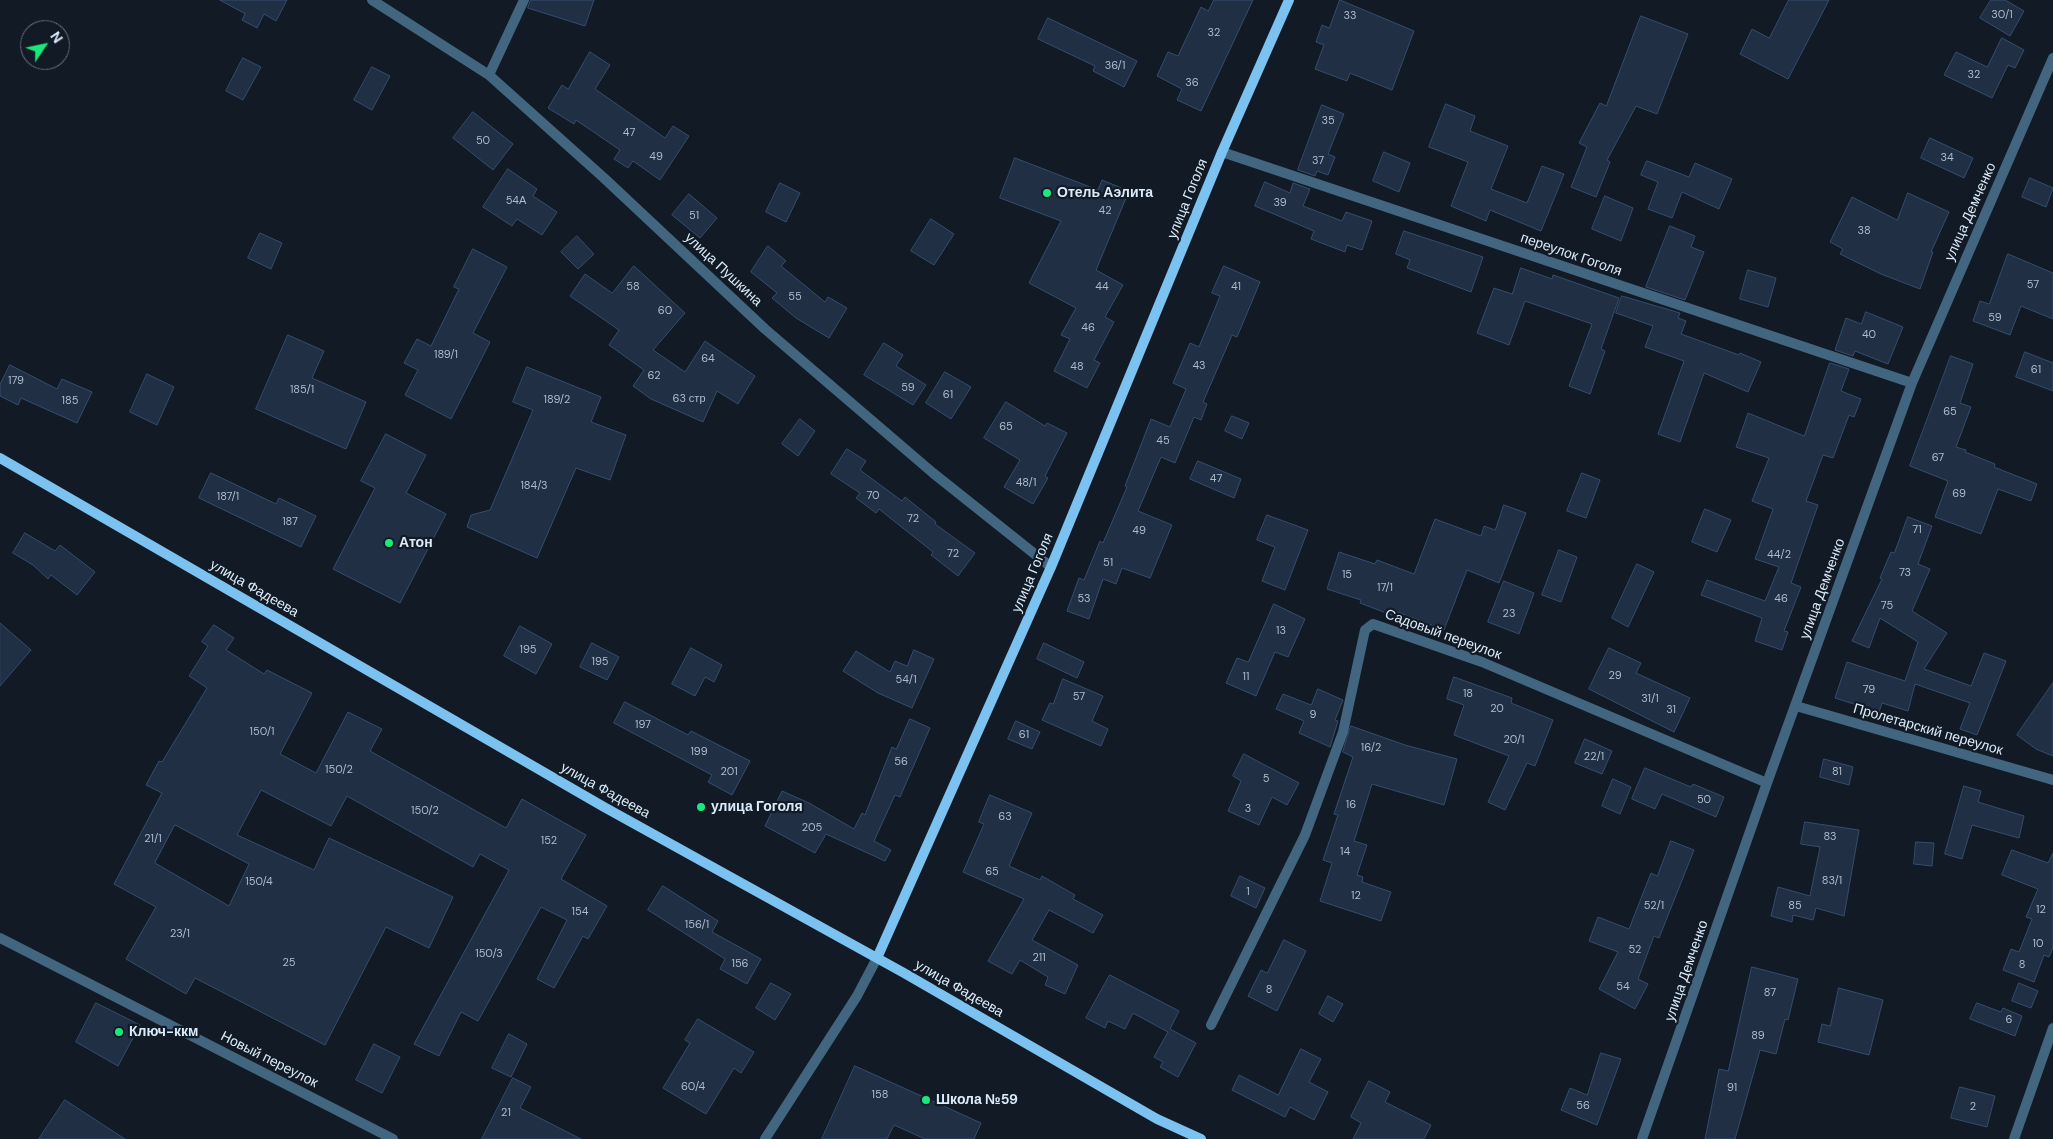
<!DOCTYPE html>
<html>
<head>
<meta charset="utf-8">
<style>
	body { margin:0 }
	#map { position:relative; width:2053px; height:1139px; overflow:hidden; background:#121b25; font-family:"DM Sans",sans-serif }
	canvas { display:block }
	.north { position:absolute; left:20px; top:20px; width:50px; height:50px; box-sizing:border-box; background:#121b25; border:1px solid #626e7b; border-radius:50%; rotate:56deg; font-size:14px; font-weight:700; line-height:20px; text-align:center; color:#daebfb }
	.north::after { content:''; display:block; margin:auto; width:18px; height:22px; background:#1ae77c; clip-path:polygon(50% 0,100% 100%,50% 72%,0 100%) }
</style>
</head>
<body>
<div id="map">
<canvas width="2053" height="1139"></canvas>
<div class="north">N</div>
</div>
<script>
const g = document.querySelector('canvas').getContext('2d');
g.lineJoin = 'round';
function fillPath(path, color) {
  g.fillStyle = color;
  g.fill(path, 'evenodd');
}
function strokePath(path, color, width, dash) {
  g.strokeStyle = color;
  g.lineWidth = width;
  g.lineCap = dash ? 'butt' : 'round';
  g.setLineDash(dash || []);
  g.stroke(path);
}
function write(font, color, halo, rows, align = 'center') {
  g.font = font + ' "DM Sans",sans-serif';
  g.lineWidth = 4.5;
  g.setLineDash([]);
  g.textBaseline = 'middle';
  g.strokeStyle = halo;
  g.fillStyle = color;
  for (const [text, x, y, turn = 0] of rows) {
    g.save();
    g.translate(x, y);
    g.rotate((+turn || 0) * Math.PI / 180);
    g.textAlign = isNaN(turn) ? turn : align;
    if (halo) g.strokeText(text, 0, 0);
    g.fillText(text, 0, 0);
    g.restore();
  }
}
const building = new Path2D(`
	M220 0H287L276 21 264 14 257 28 242 20 245 14Z
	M531 0H594L585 26 528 8Z
	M1214 0H1253L1201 111 1177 100 1182 89 1157 76 1168 52 1178 56 1201 7 1208 11Z
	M1340 0 1414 31 1392 90 1350 73 1347 81 1315 69 1324 45 1316 42 1322 25 1329 28Z
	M1789 0H1829L1788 79 1740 54 1752 29 1769 38Z
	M1991 0H2005L2024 11 2010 36 1980 18Z
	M1641 16 1688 34 1657 114 1636 106 1607 160 1610 162 1596 197 1571 187 1587 147 1579 143 1600 103 1606 106Z
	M1048 18 1137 61 1124 87 1093 71 1095 66 1038 39Z
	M2002 38 2024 50 2015 68 2008 65 1992 98 1944 75 1956 52 1987 67Z
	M590 52 610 65 595 89 665 138 673 126 689 136 660 180 633 161 628 168 614 159 620 150 576 120 574 124 548 108 562 85 568 89Z
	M243 58 261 67 243 100 226 91Z
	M372 67 390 76 372 110 354 100Z
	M1446 104 1475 116 1470 131 1508 146 1491 189 1527 203 1542 166 1564 174 1541 231 1490 210 1486 221 1451 206 1468 162 1429 147Z
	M1322 105 1344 114 1328 154 1335 157 1328 175 1317 171 1315 176 1298 170Z
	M473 112 513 144 493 170 453 138Z
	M1930 138 1973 158 1964 178 1921 158Z
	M1384 152 1410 163 1399 192 1373 181Z
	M1015 158 1098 190 1102 180 1129 191 1096 270 1123 285 1105 317 1114 322 1094 360 1100 363 1087 388 1054 371 1070 339 1061 335 1076 308 1029 283 1061 221 1000 198Z
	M1647 161 1689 177 1695 163 1732 179 1719 209 1682 192 1672 218 1648 209 1658 182 1641 175Z
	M508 169 537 189 533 196 557 212 542 235 517 219 512 226 483 207Z
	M2030 178 2053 188 2046 207 2022 197Z
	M1265 182 1290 193 1293 183 1310 189 1303 206 1342 221 1346 212 1372 221 1362 250 1347 245 1345 252 1311 239 1314 231 1255 206Z
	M780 183 800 193 786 222 766 212Z
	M1908 193 1949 212 1931 252H1933L1920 289 1881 274 1840 254 1843 249 1830 242 1852 197 1897 220Z
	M689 194 717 218 700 238 672 215Z
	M1605 196 1633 208 1621 241 1592 229Z
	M931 219 954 234 934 265 911 251Z
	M1670 226 1695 236 1691 247 1704 252 1685 300 1646 287Z
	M1404 231 1483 257 1471 292 1407 268 1410 260 1396 254Z
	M260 233 282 243 271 269 248 258Z
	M577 236 594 254 578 269 561 252Z
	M768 246 786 261 781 266 825 302 828 297 847 308 829 338 796 318 772 298 777 293 751 272Z
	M473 249 507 267 473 333 490 342 451 419 405 395 418 370 404 363 417 339 431 346 459 289 454 287Z
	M2008 254 2053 273V319L2021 306 2010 335 1973 321 1980 301 1989 304Z
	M634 266 685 313 653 350 685 372 705 341 755 376 738 404 717 391 703 422 651 399 633 386 644 370 609 345 619 330 570 296 585 274 612 293Z
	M1224 266 1260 282 1237 337 1232 335 1203 402 1207 404 1201 420 1194 417 1175 463 1161 457 1138 511 1172 525 1150 578 1122 568 1116 584 1103 579 1089 619 1067 611 1079 578 1084 580 1100 541 1103 543 1127 487 1125 486 1151 419 1170 427 1186 389 1173 383 1190 343 1199 347 1220 296 1212 293Z
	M1521 268 1552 279 1553 275 1619 298 1601 349 1605 351 1590 394 1569 386 1592 324 1525 301 1509 345 1477 333 1494 288 1512 294Z
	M1748 270 1776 278 1768 307 1740 299Z
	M1622 296 1680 313 1678 318 1686 321 1681 334 1739 355 1740 353 1761 362 1748 392 1704 373 1680 442 1658 434 1684 361 1645 347 1653 326 1616 313Z
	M1866 312 1903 327 1888 364 1855 351 1853 356 1835 350 1846 318 1861 324Z
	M288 335 324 351 312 378 366 402 346 449 256 409Z
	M884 343 903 355 896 366 926 385 913 405 864 375Z
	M2025 352 2053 363V391L2016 377Z
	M1951 356 1973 364 1960 403 1971 407 1956 447 1966 450 1965 452 1995 464 1994 467 2037 484 2031 501 1998 489 1981 534 1935 517 1948 481 1910 466Z
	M1830 363 1849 369 1841 391 1861 399 1854 417 1849 415 1833 458 1823 455 1806 501 1818 505 1791 583 1801 587 1784 631 1788 632 1782 650 1755 641 1762 618 1701 595 1707 580 1765 601 1779 567 1755 559 1773 509 1752 501 1769 458 1736 447 1748 413 1804 436Z
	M10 365 57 389 62 379 92 392 77 423 21 398 18 405 0 396V385Z
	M527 367 601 397 591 422 626 435 610 480 576 468 537 558 467 527 471 515 490 510 533 410 513 402Z
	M945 372 971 387 951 419 926 403Z
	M147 374 174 387 157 425 130 412Z
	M1006 402 1045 426 1047 423 1067 433 1045 476 1048 478 1033 504 1004 487 1020 460 984 438Z
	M1232 416 1249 423 1242 439 1225 431Z
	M800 419 815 431 798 456 782 444Z
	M386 434 426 455 406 493 446 514 400 603 333 569 375 488 361 481Z
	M847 449 866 461 860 470 902 501 905 497 936 522 935 524 975 553 958 576 931 555 933 552 879 509 876 513 856 498 860 493 831 474Z
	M1198 461 1241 479 1234 498 1190 479Z
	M211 473 276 504 279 498 316 516 301 547 199 498Z
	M1582 473 1600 480 1586 518 1567 511Z
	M1504 505 1526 513 1499 583 1467 570 1444 630 1395 611 1394 616 1360 603 1361 600 1327 589 1339 552 1375 564 1377 560 1414 574 1435 519 1481 536 1484 526 1495 530Z
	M1705 509 1731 520 1717 552 1692 542Z
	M1267 515 1308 530 1285 590 1262 581 1275 547 1257 540Z
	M1908 517 1932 526 1918 564 1930 569 1912 611 1947 633 1924 669 1971 686 1984 653 2006 661 1977 735 1960 729 1970 703 1915 684 1908 711 1882 703 1879 712 1835 698 1847 662 1905 681 1918 642 1880 618 1869 648 1852 641 1882 579 1880 578 1891 552 1894 553Z
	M25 533 55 551 60 545 95 572 77 595 51 575 48 579 33 565 13 553Z
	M1559 550 1577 557 1561 602 1542 595Z
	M1637 564 1654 572 1628 627 1612 618Z
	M1504 581 1534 593 1519 634 1488 622Z
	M1274 604 1305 619 1288 657 1275 652 1256 696 1226 683 1237 658 1248 662Z
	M0 623 31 650 0 686Z
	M214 625 234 638 226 650 264 674 267 670 312 693 280 754 316 773 348 712 382 729 370 751 506 828 522 799 586 835 561 879 607 906 588 939 583 936 554 988 537 979 567 920 541 907 478 1021 461 1012 439 1056 414 1044 509 870 480 854 473 867 347 796 331 826 261 790 237 835 314 870 329 838 453 897 429 948 386 927 325 1045 195 978 186 994 126 959 156 907 114 884 162 793 146 785 159 761 162 762 207 688 189 676 208 646 202 642ZM175 825 249 864 229 906 155 863Z
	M520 626 552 644 536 674 504 656Z
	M592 643 619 657 607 680 580 667Z
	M1044 643 1084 662 1077 678 1037 659Z
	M691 648 722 665 714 682 705 677 695 696 672 684Z
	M1609 648 1641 663 1636 673 1690 698 1674 732 1589 689Z
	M914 650 934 659 912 708 878 693 843 671 856 651 890 672 895 661 907 666Z
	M1454 677 1512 698 1511 703 1553 720 1535 766 1527 763 1505 810 1488 802 1509 756 1454 735 1464 705 1447 699Z
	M1063 679 1103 696 1092 721 1108 729 1101 746 1042 720 1050 703 1053 704Z
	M2053 683V756L2036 749 2017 735Z
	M1318 689 1343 700 1335 720 1338 721 1330 747 1299 733 1304 721 1276 709 1283 694 1311 705Z
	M625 702 688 735 691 731 750 761 732 795 708 782 712 775 614 723Z
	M910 719 930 728 900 797 895 795 874 841 891 850 885 861 826 834 815 853 765 826 782 791 809 803 854 829 862 813 865 815 892 747 896 749Z
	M1016 721 1040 732 1032 749 1008 739Z
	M1351 726 1405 745 1457 759 1444 805 1372 784 1354 841 1367 845 1357 875 1363 877 1362 882 1391 892 1381 921 1320 901 1332 863 1323 860 1338 815 1334 814 1353 757 1343 752Z
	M1585 739 1612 751 1602 774 1575 763Z
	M1244 754 1299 783 1287 805 1272 797 1259 825 1228 811 1241 781 1233 776Z
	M1824 759 1853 767 1849 785 1820 777Z
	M1645 768 1691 787 1693 784 1724 797 1716 817 1662 794 1655 809 1632 799Z
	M1613 779 1631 787 1620 814 1602 806Z
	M1964 786 1981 791 1978 802 2024 816 2019 838 1972 825 1962 859 1945 854Z
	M990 795 1032 813 1009 866 1040 880 1042 876 1075 895 1073 899 1103 915 1093 933 1049 910 1032 940 1078 965 1065 994 1045 985 1048 977 1020 960 1012 974 988 961 1024 899 963 872 984 824 979 822Z
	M1805 822 1859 830 1844 916 1816 908 1813 920 1793 915 1792 922 1771 916 1778 887 1810 896 1820 847 1801 844Z
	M1671 841 1694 850 1659 938 1654 936 1638 979 1648 984 1635 1009 1599 989 1618 952 1589 941 1598 917 1629 929 1651 873 1657 876Z
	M1916 842 1934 843 1932 866 1914 864Z
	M2012 850 2048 863 2053 853V948L2049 957 2044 955 2034 982 2003 970 2011 949 2019 952 2032 919 2026 917 2038 889 2002 875Z
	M1240 876 1265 888 1256 908 1231 896Z
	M663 886 718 921 712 932 761 959 747 984 720 969 725 959 648 910Z
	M1284 940 1306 951 1277 1011 1248 996 1261 970 1267 973Z
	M1752 967 1798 979 1788 1020 1785 1019 1776 1054 1760 1050 1735 1139H1705L1719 1069 1728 1071Z
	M1110 975 1179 1011 1170 1029 1196 1043 1178 1077 1160 1067 1163 1062 1154 1057 1168 1032 1133 1013 1125 1029 1108 1021 1105 1028 1086 1018Z
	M771 983 791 994 775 1020 756 1008Z
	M2019 983 2038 991 2031 1008 2012 1001Z
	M1839 988 1883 1000 1869 1055 1818 1042 1822 1024 1830 1026Z
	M1328 996 1343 1004 1333 1022 1319 1014Z
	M96 1003 140 1025 118 1066 76 1042Z
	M1977 1003 2001 1012 2003 1008 2022 1016 2015 1036 1970 1019Z
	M698 1019 754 1052 741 1073 734 1068 706 1114 663 1088 690 1043 685 1040Z
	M509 1034 527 1044 511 1077 492 1068Z
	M374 1044 400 1057 382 1093 356 1080Z
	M1301 1049 1321 1059 1309 1082 1328 1092 1314 1120 1290 1107 1285 1117 1232 1090 1239 1075 1278 1095Z
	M1601 1053 1621 1059 1597 1125 1561 1110 1570 1088 1587 1095Z
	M855 1066 981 1123 974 1139H925L894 1125 887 1139H822Z
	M513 1078 531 1087 520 1108 581 1139H482Z
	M1369 1081 1390 1092 1385 1102 1431 1125 1424 1139H1353L1361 1123 1351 1117Z
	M1960 1087 1995 1096 1987 1127 1951 1118Z
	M65 1100 125 1139H39Z`);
fillPath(building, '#202f44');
strokePath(building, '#344d6e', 1);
strokePath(new Path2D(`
	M372 0 489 75 604 178 765 329 933 473 1051 567
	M489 75 524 0
	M1222 152 1912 383
	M1796 706 2053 780
	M0 938 393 1139
	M1211 1025 1305 835 1343 732 1365 630 1373 624 1482 662 1767 783
	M1642 1139 1767 783 1912 383 2053 58
	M2014 1139 2053 1028`), '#42667f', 10);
strokePath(new Path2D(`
	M765 1139 857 996 877 958`), '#42667f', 10);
strokePath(new Path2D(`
	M0 458 604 807 904 973 1157 1119 1201 1139
	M877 958 1051 567 1222 152 1289 0`), '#7bc2f1', 10);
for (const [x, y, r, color] of [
	[1047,193,5,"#1ae77c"],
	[389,543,5,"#1ae77c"],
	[701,807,5,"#1ae77c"],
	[119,1032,5,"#1ae77c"],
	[926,1100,5,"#1ae77c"]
]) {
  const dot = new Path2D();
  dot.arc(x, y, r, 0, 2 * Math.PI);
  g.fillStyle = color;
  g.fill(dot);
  strokePath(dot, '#121b25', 2);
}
write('11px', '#acbccd', null, [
	["30/1",2002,15],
	["33",1350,16],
	["32",1214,33],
	["36/1",1115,66],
	["32",1974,75],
	["36",1192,83],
	["35",1328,121],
	["47",629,133],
	["50",483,141],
	["49",656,157],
	["34",1947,158],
	["37",1318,161],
	["54А",516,201],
	["39",1280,203],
	["42",1105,211],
	["51",694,216],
	["38",1864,231],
	["57",2033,285],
	["58",633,287],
	["44",1102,287],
	["41",1236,287],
	["55",795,297],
	["60",665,311],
	["59",1995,318],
	["46",1088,328],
	["40",1869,335],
	["189/1",446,355],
	["64",708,359],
	["43",1199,366],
	["48",1077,367],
	["61",2036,370],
	["62",654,376],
	["179",16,381],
	["59",908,388],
	["185/1",302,390],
	["61",948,395],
	["63 стр",689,399],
	["189/2",557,400],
	["185",70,401],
	["65",1950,412],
	["65",1006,427],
	["45",1163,441],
	["67",1938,458],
	["47",1216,479],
	["48/1",1026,483],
	["184/3",534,486],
	["69",1959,494],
	["70",873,496],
	["187/1",228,497],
	["72",913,519],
	["187",290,522],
	["71",1917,530],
	["49",1139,531],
	["72",953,554],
	["44/2",1779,555],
	["51",1108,563],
	["73",1905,573],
	["15",1347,575],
	["17/1",1385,588],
	["53",1084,599],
	["46",1781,599],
	["75",1887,606],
	["23",1509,614],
	["13",1281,631],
	["195",528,650],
	["195",600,662],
	["29",1615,676],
	["11",1246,677],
	["54/1",906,680],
	["79",1869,690],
	["18",1468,694],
	["57",1079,697],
	["31/1",1650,699],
	["20",1497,709],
	["31",1671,710],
	["9",1313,715],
	["197",643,725],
	["150/1",262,732],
	["61",1024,735],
	["20/1",1514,740],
	["16/2",1371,748],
	["199",699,752],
	["22/1",1594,757],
	["56",901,762],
	["150/2",339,770],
	["201",729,772],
	["81",1837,772],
	["5",1266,779],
	["50",1704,800],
	["16",1351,805],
	["3",1248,809],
	["150/2",425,811],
	["63",1005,817],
	["205",812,828],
	["83",1830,837],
	["21/1",153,839],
	["152",549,841],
	["14",1345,852],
	["65",992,872],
	["83/1",1832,881],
	["150/4",259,882],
	["1",1248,892],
	["12",1356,896],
	["52/1",1654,906],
	["85",1795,906],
	["12",2041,910],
	["154",580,912],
	["156/1",697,925],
	["23/1",180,934],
	["10",2038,944],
	["52",1635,950],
	["150/3",489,954],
	["211",1039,958],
	["25",289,963],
	["156",740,964],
	["8",2022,965],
	["54",1623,987],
	["8",1269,990],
	["87",1770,993],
	["6",2009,1020],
	["89",1758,1036],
	["60/4",693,1087],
	["91",1732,1088],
	["158",880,1095],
	["56",1583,1106],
	["2",1973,1107],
	["21",506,1113]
]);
write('bold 14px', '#daebfb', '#121b25', [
	["Отель Аэлита",1057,193],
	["Атон",399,543],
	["улица Гоголя",711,807],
	["Ключ-ккм",129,1032],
	["Школа №59",936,1100]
], 'left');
write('14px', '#daebfb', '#121b25', [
	["улица Гоголя",1188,199,-68],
	["улица Демченко",1971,212,-66],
	["переулок Гоголя",1571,255,19],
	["улица Пушкина",723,270,43],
	["улица Гоголя",1033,573,-67],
	["улица Фадеева",254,589,30],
	["улица Демченко",1823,589,-70],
	["Садовый переулок",1443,635,20],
	["Пролетарский переулок",1928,730,16],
	["улица Фадеева",605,791,29],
	["улица Демченко",1687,971,-71],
	["улица Фадеева",959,989,30],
	["Новый переулок",269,1060,27]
]);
</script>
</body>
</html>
